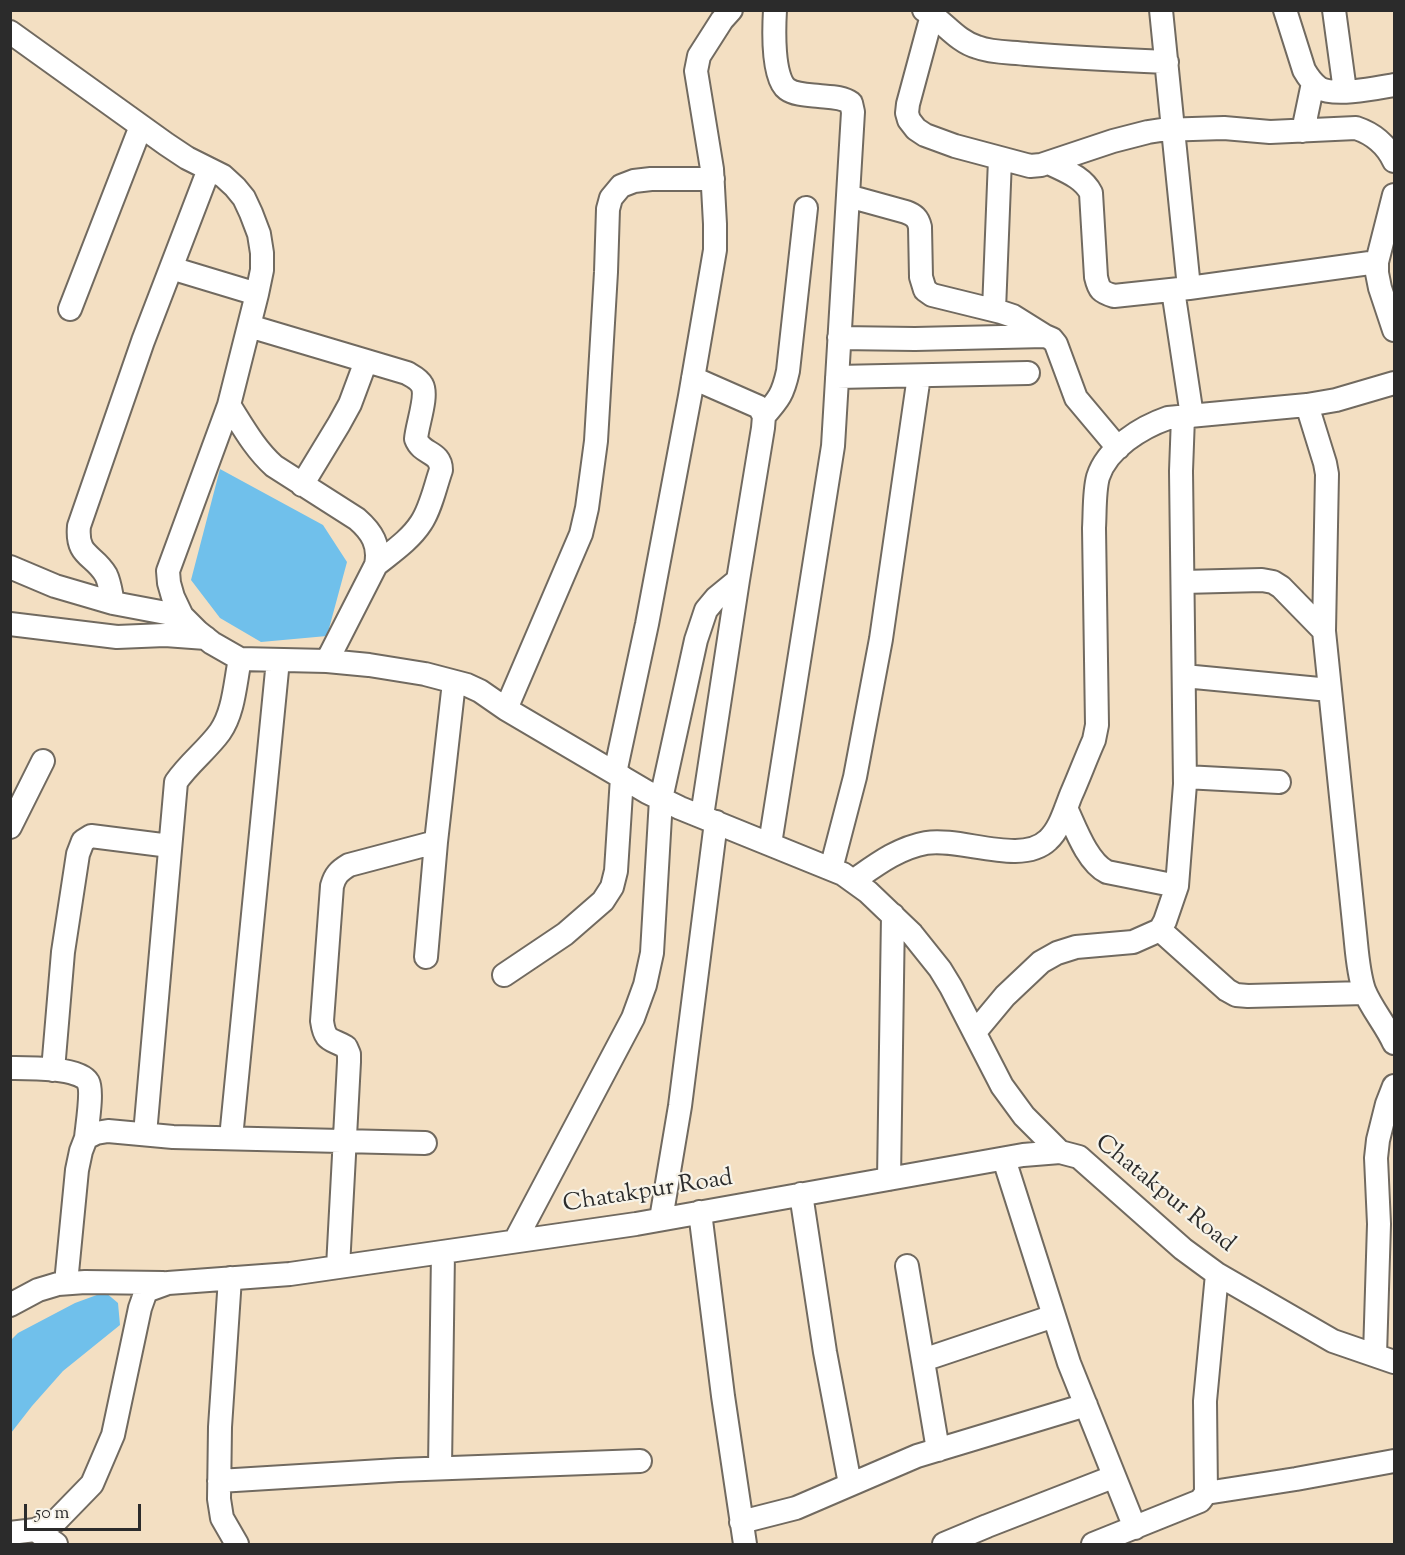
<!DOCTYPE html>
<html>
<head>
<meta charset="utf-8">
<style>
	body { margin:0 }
	#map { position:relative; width:1405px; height:1555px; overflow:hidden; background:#f3dfc2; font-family:"Sorts Mill Goudy",serif }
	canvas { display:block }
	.frame { position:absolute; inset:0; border:12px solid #2b2b2b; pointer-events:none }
	.scale { position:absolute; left:24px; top:1504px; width:117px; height:27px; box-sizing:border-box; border:3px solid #2b2b2b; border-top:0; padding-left:8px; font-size:18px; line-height:21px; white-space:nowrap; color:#2b2b2b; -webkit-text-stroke:4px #f7f3e8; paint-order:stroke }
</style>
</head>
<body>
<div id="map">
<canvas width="1405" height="1555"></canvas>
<div class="frame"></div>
<div class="scale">50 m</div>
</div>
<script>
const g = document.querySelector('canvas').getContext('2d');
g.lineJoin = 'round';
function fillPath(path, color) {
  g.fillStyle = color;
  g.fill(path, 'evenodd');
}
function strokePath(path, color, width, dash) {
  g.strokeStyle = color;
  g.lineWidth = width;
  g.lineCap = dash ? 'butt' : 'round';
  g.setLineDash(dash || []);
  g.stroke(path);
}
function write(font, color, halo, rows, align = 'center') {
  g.font = font + ' "Sorts Mill Goudy",serif';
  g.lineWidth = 4.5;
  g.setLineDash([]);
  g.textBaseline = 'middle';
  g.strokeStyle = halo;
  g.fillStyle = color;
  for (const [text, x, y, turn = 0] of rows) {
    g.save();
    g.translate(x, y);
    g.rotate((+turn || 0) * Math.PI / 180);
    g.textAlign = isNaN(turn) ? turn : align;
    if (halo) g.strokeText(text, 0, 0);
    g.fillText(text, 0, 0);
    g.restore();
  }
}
fillPath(new Path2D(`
	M220 469 323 525 347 562 327 636 261 642 220 618 191 580Z
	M105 1292 118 1303 120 1325 63 1371 32 1406 11 1433 10 1341 18 1333 75 1303Z`), '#70c0eb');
const minor = new Path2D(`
	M924 10C943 20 956 41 977 47 992 53 1011 52 1027 54 1074 58 1120 60 1167 62
	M1161 10 1189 288
	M1285 10 1304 70C1308 77 1312 83 1319 88 1335 97 1377 88 1394 85
	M1334 10 1345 91
	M932 15 908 104 907 113 909 120 916 129 925 135 955 146 1030 166 1041 165 1113 141 1148 132 1161 130 1224 128 1270 132 1356 128C1374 134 1386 144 1394 161
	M10 32 166 144 187 158 223 176 235 187 244 198 251 213 259 234 262 253V270L257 294 229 405 168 571 169 583 173 597 182 616 198 632 212 643 240 659 327 661 369 665 425 674 467 685 480 691 506 709 647 792 680 808 843 874 868 892 912 934 940 969 951 987 1002 1086 1024 1116 1060 1152
	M1303 131 1313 83
	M1049 163C1065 171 1083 177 1091 193L1096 277C1099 290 1101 292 1114 296L1189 288 1377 262
	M1394 195 1377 262V273L1380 288 1394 330
	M848 196 906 212C914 215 918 218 920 227L921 277 925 290 932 295 1001 312 1013 316 1045 336
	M171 268 257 294
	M1173 290 1192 416
	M70 309 141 126
	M994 310 1000 159
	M249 326 407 373C412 376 419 379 422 385 428 396 417 425 416 439 422 455 441 451 441 470 435 487 431 508 421 523 410 540 392 552 376 565
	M839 338 915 339 1045 336 1052 339 1056 344 1076 398 1118 448
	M837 377 1028 373
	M693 378 759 407 764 416 763 428 738 580 702 816
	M229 405C243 427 255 449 274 466L357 519C372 532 380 545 376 565L327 661
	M1307 405 1325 463 1327 474 1324 631 1355 933C1357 952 1358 972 1364 990 1371 1008 1386 1025 1394 1043
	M764 416C779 399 783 394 788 371L806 208
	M302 485 339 424 350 404 366 361
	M10 567 55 586 113 603 182 616
	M1183 582 1262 580 1273 582 1281 587 1324 631
	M113 603C111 594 110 583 106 575 94 554 76 557 79 526L143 341 209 169
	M10 624 117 637 165 635 206 638
	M1184 676 1330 690
	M506 709 581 534 587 508 596 441 606 272 608 209 611 198 621 186 634 181 651 179H713
	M615 773 647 624 690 396 715 250V224L712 169 696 71 699 56 722 20 731 10
	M1185 777 1279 782
	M1066 808C1075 827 1087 862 1107 872L1177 886
	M10 827 43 761
	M770 844 833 446 853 112 851 103C843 97 830 97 819 96 810 95 795 95 787 89 772 78 774 27 775 10
	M831 869 855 777 881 639 919 376
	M853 881C876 865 898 848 926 843 961 837 1021 866 1048 840 1060 829 1065 810 1071 795 1079 777 1086 758 1094 740L1097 725 1094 528C1095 512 1094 492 1098 477 1107 448 1142 427 1168 418L1307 405 1336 400 1394 383
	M1160 930 1227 990 1236 995 1248 996 1365 993
	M426 957 436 842 454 682
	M504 975 565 934 603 901 612 887 616 871 622 777
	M975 1032 1005 996 1041 962 1057 953 1076 947 1133 942 1160 930 1165 921 1177 886 1185 784 1181 471 1183 417
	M10 1068C26 1068 80 1067 88 1082 93 1091 87 1126 86 1138
	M53 1070 63 952 78 854 83 841 91 836 170 846
	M145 1134 176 782C189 763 207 750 220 732 234 712 235 683 240 659
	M231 1138 278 660
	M1004 1159 1069 1363 1135 1528
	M889 1179 893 915
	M801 1194 825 1352 850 1484
	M700 1212 723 1396 745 1544
	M661 1219 680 1106 716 822
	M515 1241 633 1018 645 985 652 953 661 799 696 640 706 610 716 598 738 580
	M907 1266 938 1450
	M338 1267 349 1062V1054L346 1047C330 1038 325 1042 322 1021L332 886C335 875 339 871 349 865L436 842
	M230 1278 220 1427 219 1499 222 1518 237 1544
	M66 1283 77 1170 81 1151 86 1138 96 1133 108 1131 173 1137 425 1143
	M10 1305 38 1290 58 1284 85 1282 163 1283
	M1375 1355 1379 1224 1376 1158 1378 1140 1387 1104 1394 1086
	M923 1360 1054 1316
	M440 1468 443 1252
	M219 1481 398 1470 640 1461
	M1206 1493 1296 1479 1394 1461
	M741 1522 796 1508 917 1456 1086 1405
	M35 1530 56 1544
	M10 1533 35 1530 57 1520 92 1484 113 1435 140 1308 146 1291 168 1283 290 1274 636 1224 1023 1155 1060 1152 1079 1157 1183 1249 1217 1274 1333 1341 1394 1362
	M944 1544 987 1526 1113 1477
	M1093 1544 1200 1501 1206 1493 1205 1401 1217 1274`);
strokePath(minor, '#716a60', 26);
strokePath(minor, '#fff', 22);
write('24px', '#2b2b2b', '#f7f3e8', [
	["Chatakpur Road",648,1193,-9],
	["Chatakpur Road",1164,1195,39]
]);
</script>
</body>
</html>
